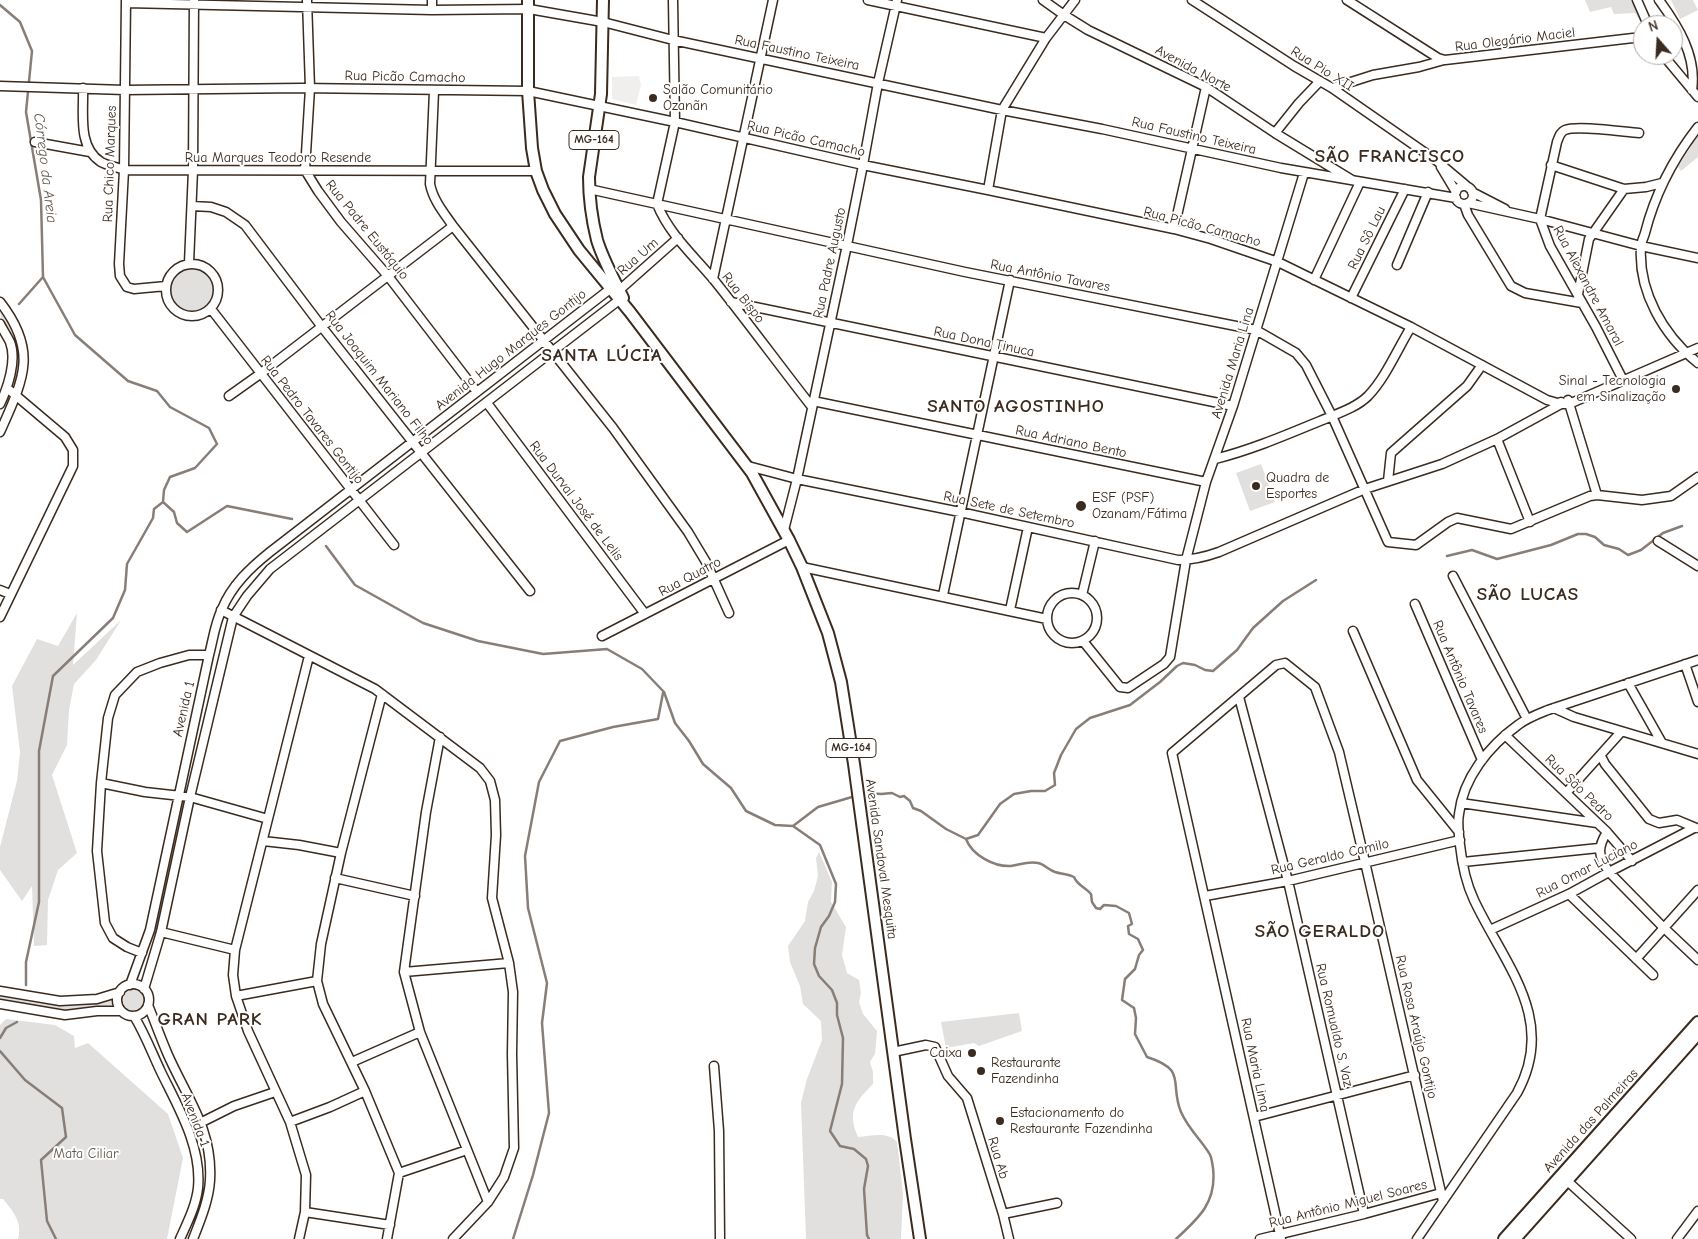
<!DOCTYPE html>
<html>
<head>
<meta charset="utf-8">
<style>
	body { margin:0 }
	#map { position:relative; width:1698px; height:1239px; overflow:hidden; background:#fff; font-family:"Comic Neue",sans-serif }
	canvas { display:block }
	.north { position:absolute; left:1633px; top:15px; width:50px; height:50px; box-sizing:border-box; background:#fff; border:1px solid #b1aaa5; border-radius:50%; rotate:341deg; font-size:14px; font-weight:700; line-height:20px; text-align:center; color:#3b2a1e }
	.north::after { content:''; display:block; margin:auto; width:18px; height:22px; background:#3b2a1e; clip-path:polygon(50% 0,100% 100%,50% 72%,0 100%) }
</style>
</head>
<body>
<div id="map">
<canvas width="1698" height="1239"></canvas>
<div class="north">N</div>
</div>
<script>
const g = document.querySelector('canvas').getContext('2d');
g.lineJoin = 'round';
function fillPath(path, color) {
  g.fillStyle = color;
  g.fill(path, 'evenodd');
}
function strokePath(path, color, width, dash) {
  g.strokeStyle = color;
  g.lineWidth = width;
  g.lineCap = dash ? 'butt' : 'round';
  g.setLineDash(dash || []);
  g.stroke(path);
}
function write(font, color, halo, rows, align = 'center') {
  g.font = font + ' "Comic Neue",sans-serif';
  g.lineWidth = 4;
  g.setLineDash([]);
  g.textBaseline = 'middle';
  g.strokeStyle = halo;
  g.fillStyle = color;
  for (const [text, x, y, turn = 0] of rows) {
    g.save();
    g.translate(x, y);
    g.rotate((+turn || 0) * Math.PI / 180);
    g.textAlign = isNaN(turn) ? turn : align;
    if (halo) g.strokeText(text, 0, 0);
    g.fillText(text, 0, 0);
    g.restore();
  }
}
fillPath(new Path2D(`
	M639 76 641 85 636 105 612 99V77Z`), '#f1efee');
fillPath(new Path2D(`
	M1585 0H1641L1656 25H1643L1635 13 1614 14 1611 7 1590 12Z
	M1671 0H1693L1698 10 1680 19Z
	M1698 135V157L1681 171 1678 167Z
	M170 290a22 22 0 1 1 44 0a22 22 0 1 1-44 0Z
	M0 309C15 327 27 362 15 385L12 382C13 376 17 368 17 362 17 343 0 328 0 309Z
	M1261 464 1275 502 1250 511 1236 473Z
	M77 613 73 665 121 620 96 660 74 684 69 710 67 745 52 775 77 853 58 870 48 900 47 945 34 946 32 886 22 901 0 870V847L17 781 20 752 12 686 37 639 58 646Z
	M819 852 832 882 831 902 846 927 842 955 847 973 859 980 861 993 859 1002 863 1014 877 1031 875 1054 870 1062 873 1072V1084C855 1102 847 1112 858 1137 872 1136 887 1131 897 1142L903 1194 901 1239H806L801 1103 807 1079 822 1040 821 1021 803 1004 800 986 790 962 788 946 805 921 808 902 814 891 818 876 816 858Z
	M123 1000a11 11 0 1 1 22 0a11 11 0 1 1-22 0Z
	M0 996C36 1003 76 1013 111 998L113 1007H100L66 1012 0 1001Z
	M1019 1013 1022 1031 979 1046 974 1043 946 1048 941 1022Z
	M6 1019 55 1025 74 1036 75 1048 88 1043 168 1114 183 1158 167 1239H18C23 1223 13 1211 3 1199H0V1025Z`), '#e2e0de');
strokePath(new Path2D(`
	M0 5 20 22 32 51 26 112 41 200 43 277 75 335 128 381 157 391 170 407 209 428 217 444 195 468 170 477 164 490 163 502 174 512 177 523 187 532 227 506 292 519
	M19 304 43 277
	M326 546 355 585 423 623 478 641 543 654 607 649 642 669 664 692 675 723 689 741 703 764 731 788 746 811 775 825 793 826 818 807 852 797
	M1447 556 1472 550 1497 559 1551 545 1578 534H1586L1595 537 1604 545 1619 549 1628 555 1641 550 1663 533 1682 526
	M868 793 881 794 892 793 900 797 904 796 910 801 913 808 921 811 946 829 966 839C972 855 994 867 1011 866 1020 865 1027 861 1038 863 1044 864 1049 870 1055 872 1061 874 1068 874 1074 877 1077 885 1085 887 1091 894L1092 902 1096 908 1100 909 1104 905 1116 906 1129 913 1132 924 1128 926 1129 934 1138 939 1143 950 1139 955 1135 969 1125 979 1122 1000 1134 1008 1136 1018 1135 1034 1147 1057C1188 1070 1169 1083 1181 1112 1188 1128 1200 1139 1209 1153 1212 1157 1212 1163 1213 1168 1217 1202 1199 1218 1176 1239
	M793 826 820 845 836 884 835 902 829 916 821 927 815 948 814 964 819 976 832 990 837 1003V1015L843 1038 842 1084 830 1131 840 1146 854 1149 866 1159 868 1166 864 1189 867 1235 869 1239
	M966 839 978 835 1000 804 1014 794 1031 791H1045L1055 785 1054 773 1061 755 1076 729 1090 718 1130 705 1160 682 1177 666 1183 663 1195 665 1205 670 1213 671 1237 650 1253 628 1283 601 1316 580
	M26 985V962L39 902V751L53 676 113 618 125 590 127 564 153 518 154 509 163 502
	M0 1038 6 1028 17 1022
	M0 1051 25 1080 62 1108 66 1137 41 1160 47 1221 56 1239
	M513 1239 533 1175 549 1113 542 1023 547 983 528 908 525 856 539 782 560 741 613 727 658 719 663 693`), '#887e77', 2.5);
const minor = new Path2D(`
	M126 0 124 170 119 264 120 276 127 287 134 289 166 286
	M307 0 310 88 305 170 318 191 341 222 388 276 477 392
	M673 0 675 122 657 204C669 234 694 256 714 280 747 321 779 365 812 407
	M868 0 1046 38
	M1043 0 1064 15 1088 30 1206 87 1275 133 1352 180
	M1192 0 1294 66 1332 88 1437 161 1469 188
	M1347 0 1438 58 1445 60 1633 38 1643 39
	M1637 0 1648 25
	M1659 0C1678 26 1697 56 1692 90
	M126 3 432 10 529 9 603 22 673 40 1002 110 1102 129 1281 168 1456 198
	M432 10V0
	M1663 55 1698 97
	M0 86 125 90 301 88 528 91 675 122 863 165 988 190 1174 229 1211 239 1278 262 1411 327 1547 400 1561 404H1569L1698 348
	M83 88C84 112 77 147 101 162 108 166 117 167 124 170L536 171
	M1332 88 1373 75 1419 67 1444 60
	M434 91 430 184C433 200 444 213 453 226L613 428 688 532 706 562 729 613
	M1698 127C1673 159 1655 194 1645 233 1644 237 1641 242 1641 247 1638 292 1664 336 1698 363
	M1275 133 1299 103 1320 81
	M35 142 90 152
	M1551 165 1624 189 1646 187 1662 183
	M1441 167 1456 192
	M1455 195a9 9 0 1 1 18 0a9 9 0 1 1-18 0Z
	M589 189 965 272 1256 330 1296 353 1306 365 1332 416 1388 542 1416 545 1448 522 1457 518 1511 529 1590 496 1597 495 1642 500 1671 496 1698 477
	M988 190 1002 110 1046 38 1075 0
	M1472 192 1505 209
	M1468 203 1540 219 1641 246 1698 258
	M1464 204 1468 215 1511 286 1525 293 1582 303
	M192 206 211 207 226 212 245 225 322 327 530 591
	M1174 229 1206 87
	M189 263 193 170 194 0
	M166 290a26 26 0 1 1 52 0a26 26 0 1 1-52 0Z
	M1397 265 1428 192
	M713 279 773 0
	M1314 280 1360 182
	M616 293 678 238
	M1578 294 1589 239 1624 189
	M1351 298 1405 189
	M0 302C39 352 23 380 0 432
	M731 302 1233 406
	M211 309 394 545
	M0 324C3 330 7 336 10 342 17 360 8 387 0 404
	M1623 380 1596 327 1550 246 1540 219 1557 142C1559 137 1560 132 1565 130 1577 125 1624 132 1639 133
	M229 396 260 374 453 226
	M1568 400 1597 495
	M813 401 1206 482
	M487 403 645 614
	M1497 439 1530 522
	M1215 459C1251 450 1286 435 1320 421 1336 414 1356 408 1368 396 1386 377 1397 350 1411 327
	M748 466 797 479 960 512 1178 560C1193 560 1205 557 1219 552L1365 489 1442 464 1497 439 1561 404V402
	M1388 481 1391 453 1467 386 1482 365
	M784 530 797 479 847 245 863 165 878 83 897 0
	M1658 541 1698 566
	M802 567 1047 619
	M1453 576 1527 719
	M0 590 10 594
	M1047 618a25 25 0 1 1 50 0a25 25 0 1 1-50 0Z
	M943 595 1010 280
	M1082 595 1095 541
	M1415 604 1482 760
	M221 610 375 689 480 768 490 781 495 800 496 835 492 898 509 963 513 992 512 1054 514 1148 504 1177 488 1202 453 1239
	M1010 610 1028 527
	M0 617 73 466V450L65 437 7 388
	M1353 631 1417 780 1459 832
	M602 636 789 540
	M1083 641 1120 687 1128 688 1164 664 1170 657 1186 560 1206 482 1233 406 1304 173
	M1685 664 1698 702
	M1628 683 1662 743
	M382 694 341 853 321 944 317 981 323 1004 365 1091 399 1173 387 1239
	M1239 697 1288 881 1364 1214
	M1554 708 1574 717 1698 754
	M1505 735 1607 832 1632 861
	M440 737 426 812 404 972 420 1032 488 1202
	M1601 756 1605 764 1649 819 1659 823 1677 820 1696 828
	M101 783 145 792 190 797 268 819
	M1566 793 1621 732
	M1461 803 1597 823
	M1607 832C1597 848 1598 856 1609 872L1663 927 1698 960
	M263 841 299 845 341 853
	M1463 862 1599 848
	M335 878 415 896
	M1569 894 1653 975
	M1205 896 1288 881 1460 840
	M1490 930 1569 894 1609 872 1694 828
	M161 932 235 950
	M142 953 127 947 113 938 105 923 97 851 101 783 108 718 115 695 137 672 160 663 189 655H209
	M1636 959 1698 890
	M404 972 509 963
	M117 1000a16 16 0 1 1 32 0a16 16 0 1 1-32 0Z
	M130 985 150 930 209 655C213 640 215 623 222 609 232 585 250 568 270 552L614 286
	M144 989 161 932 190 797 233 617 247 596 270 569 623 297
	M0 991 60 1001 97 999 120 992
	M236 996 317 981
	M0 1004 65 1015 97 1011H121
	M148 1005C155 1022 161 1039 168 1055 187 1098 213 1130 210 1180 209 1200 200 1221 193 1239
	M134 1016C145 1034 152 1053 161 1072 178 1107 202 1147 198 1188 196 1206 187 1223 180 1239
	M893 1052 926 1045 935 1047 948 1076 967 1098 1003 1214 1009 1239
	M352 1062 420 1032
	M714 1066 719 1131 720 1239
	M1254 1117 1415 1075
	M202 1122 234 1106 275 1092
	M290 1122 330 1107 365 1091
	M399 1173 467 1150
	M1564 1178 1631 1239
	M305 1212 390 1225
	M1003 1214 1057 1203
	M299 1239 305 1212 306 1175 290 1122 248 1031 236 996 233 975 235 950 309 656
	M1260 1239 1364 1214 1441 1193
	M1281 1239 1172 753 1276 665 1285 663 1315 687 1339 752 1365 862 1443 1201
	M1417 1239 1517 1093C1558 1019 1504 964 1474 900 1466 883 1462 864 1460 845 1459 835 1457 824 1459 814 1463 778 1489 746 1518 725 1527 718 1538 714 1548 710L1698 660
	M1677 1239 1698 1211`);
const major = new Path2D(`
	M528 0V91L532 148 536 171 543 190 555 214 579 250 630 312 752 473 789 540 802 567 828 633 841 682 854 764 905 1139 920 1239
	M603 0 601 94 589 177C589 197 592 220 597 240 603 260 614 279 623 298
	M1504 1239 1698 1022
	M1515 1239 1698 1034`);
strokePath(minor, '#3b2a1e', 11);
strokePath(major, '#3b2a1e', 14);
strokePath(minor, '#fff', 8);
strokePath(major, '#fff', 10);
for (const [x, y, r, color] of [
	[653,98,5,"#3b2a1e"],
	[1676,389,5,"#3b2a1e"],
	[1256,486,5,"#3b2a1e"],
	[1081,506,6,"#3b2a1e"],
	[972,1053,5,"#3b2a1e"],
	[981,1071,5,"#3b2a1e"],
	[1000,1121,5,"#3b2a1e"]
]) {
  const dot = new Path2D();
  dot.arc(x, y, r, 0, 2 * Math.PI);
  g.fillStyle = color;
  g.fill(dot);
  strokePath(dot, '#fff', 2);
}
for (const [x, y, w] of [
	[594,140,50],
	[851,748,50]
]) {
  const box = new Path2D();
  box.roundRect(x - w / 2, y - 9.5, w, 19, 4);
  g.fillStyle = '#fff';
  g.fill(box);
  strokePath(box, '#3b2a1e', 1);
}
write('bold 12px', '#3b2a1e', null, [
	["MG-164",594,140],
	["MG-164",851,748]
]);
write('14px', '#3b2a1e', '#fff', [
	["Rua Olegário Maciel",1515,40,-7],
	["Rua Faustino Teixeira",797,53,12],
	["Avenida Norte",1193,69,28],
	["Rua Pio XII",1322,69,32],
	["Rua Picão Camacho",405,77,1],
	["Rua Faustino Teixeira",1194,136,13],
	["Rua Picão Camacho",806,139,13],
	["Rua Marques Teodoro Resende",278,158],
	["Rua Chico Marques",110,164,-88],
	["Rua Picão Camacho",1202,227,15],
	["Rua Padre Eustáquio",367,230,51],
	["Rua Sô Lau",1367,238,-64],
	["Rua Um",638,257,-41],
	["Rua Padre Augusto",830,263,-78],
	["Rua Antônio Tavares",1050,276,11],
	["Rua Alexandre Amaral",1588,286,62],
	["Rua Bispo",743,298,52],
	["Rua Dona Tinuca",984,342,12],
	["Avenida Hugo Marques Gontijo",511,350,-38],
	["Avenida Maria Lina",1233,363,-73],
	["Rua Joaquim Mariano Filho",379,378,52],
	["Rua Pedro Tavares Gontijo",312,420,52],
	["Rua Adriano Bento",1071,442,12],
	["Rua Durval José de Lelis",576,501,53],
	["Rua Sete de Setembro",1009,510,12],
	["Rua Quatro",690,577,-28],
	["Rua Antônio Tavares",1460,677,67],
	["Avenida 1",184,709,-77],
	["Rua São Pedro",1579,788,44],
	["Rua Geraldo Camilo",1330,857,-13],
	["Avenida Sandoval Mesquita",881,859,82],
	["Rua Omar Luciano",1587,869,-27],
	["Rua Romualdo S. Vaz",1334,1025,77],
	["Rua Rosa Araújo Gontijo",1416,1027,77],
	["Rua Maria Lima",1255,1065,78],
	["Avenida 1",195,1120,69],
	["Avenida das Palmeiras",1591,1121,-48],
	["Rua Ab",998,1158,73],
	["Rua Antônio Miguel Soares",1348,1204,-14]
]);
write('14px', '#3b2a1e', '#fff', [
	["Salão Comunitário",663,90],
	["Ozanãn",663,106],
	["Sinal - Tecnologia",1666,381,"right"],
	["em Sinalização",1666,397,"right"],
	["Quadra de",1266,478],
	["Esportes",1266,494],
	["ESF (PSF)",1092,498],
	["Ozanam/Fátima",1092,514],
	["Caixa",962,1053,"right"],
	["Restaurante",991,1063],
	["Fazendinha",991,1079],
	["Estacionamento do",1010,1113],
	["Restaurante Fazendinha",1010,1129]
], 'left');
write('14px', '#65584e', '#fff', [
	["Mata Ciliar",86,1154]
]);
write('italic 15px', '#685b52', '#fff', [
	["Córrego da Areia",45,168,83]
]);
g.letterSpacing = '1px';
write('bold 19px', '#3b2a1e', '#fff', [
	["SÃO FRANCISCO",1390,157],
	["SANTA LÚCIA",602,356],
	["SANTO AGOSTINHO",1016,407],
	["SÃO LUCAS",1528,595],
	["SÃO GERALDO",1320,932],
	["GRAN PARK",210,1020]
]);
g.letterSpacing = '0px';
</script>
</body>
</html>
